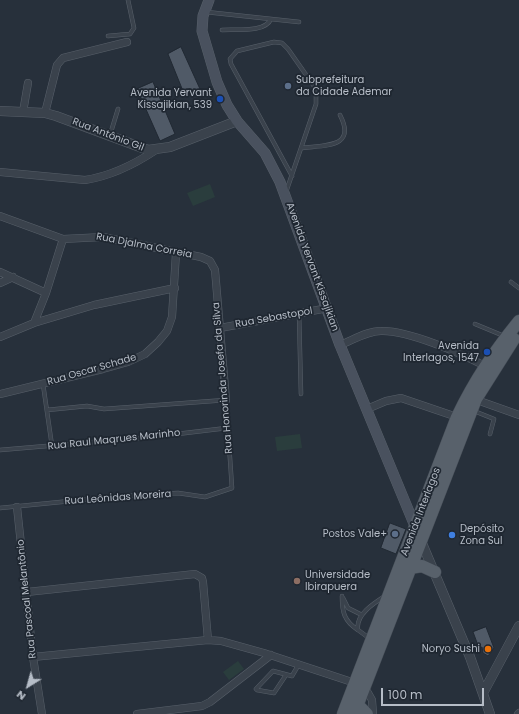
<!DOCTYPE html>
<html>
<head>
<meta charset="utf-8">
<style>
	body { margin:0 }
	#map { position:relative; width:519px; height:714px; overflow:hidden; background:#27303b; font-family:Poppins,sans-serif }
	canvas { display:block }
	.north { position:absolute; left:8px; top:666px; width:40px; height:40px; -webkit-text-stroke:3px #1f2731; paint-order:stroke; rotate:217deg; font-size:11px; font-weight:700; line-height:16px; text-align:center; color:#b6bdc7 }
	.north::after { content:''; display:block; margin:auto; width:14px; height:18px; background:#b6bdc7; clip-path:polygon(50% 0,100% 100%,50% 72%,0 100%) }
	.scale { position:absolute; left:381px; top:688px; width:103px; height:18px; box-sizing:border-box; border:2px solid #b6bdc7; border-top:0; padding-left:5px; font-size:12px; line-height:14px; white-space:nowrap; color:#b6bdc7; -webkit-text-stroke:3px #1f2731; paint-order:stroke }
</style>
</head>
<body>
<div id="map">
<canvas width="519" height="714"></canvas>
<div class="north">N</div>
<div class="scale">100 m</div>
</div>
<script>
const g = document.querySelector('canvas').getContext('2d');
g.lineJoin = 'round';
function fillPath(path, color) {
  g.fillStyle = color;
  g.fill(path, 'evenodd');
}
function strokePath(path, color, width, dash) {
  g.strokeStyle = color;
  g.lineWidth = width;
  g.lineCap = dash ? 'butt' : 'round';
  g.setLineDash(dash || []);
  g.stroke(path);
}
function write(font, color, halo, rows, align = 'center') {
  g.font = font + ' Poppins,sans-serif';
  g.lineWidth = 3.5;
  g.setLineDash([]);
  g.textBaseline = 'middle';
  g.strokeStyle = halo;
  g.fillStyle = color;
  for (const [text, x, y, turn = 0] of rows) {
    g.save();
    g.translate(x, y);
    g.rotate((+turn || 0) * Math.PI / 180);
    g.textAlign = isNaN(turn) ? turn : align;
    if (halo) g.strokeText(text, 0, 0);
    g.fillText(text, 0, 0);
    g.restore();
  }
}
fillPath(new Path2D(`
	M210 184 215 197 193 206 187 193Z
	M300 434 302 448 277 451 275 437Z
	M238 661 244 669 229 680 223 672Z`), '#2a3d3d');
const building = new Path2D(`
	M181 47 200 89 185 96 168 54Z
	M153 82 175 134 160 141 137 89Z
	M390 523 406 529 396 554 381 548Z
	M486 627 494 648 488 656 483 653 482 647 479 648 473 632Z`);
fillPath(building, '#505a67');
strokePath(building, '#212933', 1);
const service = new Path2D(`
	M206 12 299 22
	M222 30C236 29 265 33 271 19
	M108 36 130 34 134 28 128 0
	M110 135 118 109
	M302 148C325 145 357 148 340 115
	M286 192 316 104V89L288 49 282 43 274 42 237 51 230 59 231 64 292 176
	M511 282 519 288
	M299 313 301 394
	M475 324 504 336
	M43 384 52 446
	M474 411 494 419 490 434
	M0 450 152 437 227 428
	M0 508 111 497 160 494 178 493 205 497 232 488 226 400 104 409 87 406 47 410
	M342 596C342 612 344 621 358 630
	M343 598 348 608 362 615
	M369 638 358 630C355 615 374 603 385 596
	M286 675 274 693 257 690 256 689 273 671 292 676 299 664`);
const minor = new Path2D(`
	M23 112 28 83
	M45 113 57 65 63 58 127 42
	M0 172 85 180C111 176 135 164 156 150
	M0 216 63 239 103 237 201 257 210 261 215 270 226 400
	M0 272 46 293
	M0 283 13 277
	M34 323 94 305 175 288
	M220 328 328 308
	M0 337 34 323 46 293 63 239
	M340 345C353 340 367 331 381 331 408 330 460 353 485 366
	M0 394 103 369 128 362 145 354 158 342 167 331 172 317 176 253
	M474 399 519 415
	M367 409 386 401 401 398 457 417
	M17 507 33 657 42 714
	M27 592 195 574 202 578 203 582 208 640
	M33 657 208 640 221 641 264 653 364 686 372 700 373 714
	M137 714 202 706 210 702 271 655
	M518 714 519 713`);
const tertiary = new Path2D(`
	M0 111 45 113 56 116 148 150 170 147 237 121
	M421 541 470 657 490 714
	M483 693 519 626`);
const secondary = new Path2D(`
	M209 0 203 16 202 31 217 82 227 105 237 121 265 153 280 182 340 345 417 531`);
const primary = new Path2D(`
	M410 568 422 566 435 572
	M350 706 361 708 367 714
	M343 714 457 417C475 380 493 353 519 321
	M354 714 476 399 514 339`);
strokePath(service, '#58606a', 4.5);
strokePath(minor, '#58606a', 8);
strokePath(tertiary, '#58606a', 10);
strokePath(secondary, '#58606a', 11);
strokePath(primary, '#434b55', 13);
strokePath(service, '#3a424c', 3.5);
strokePath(minor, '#3a424c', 7);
strokePath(tertiary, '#3a424c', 9);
strokePath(secondary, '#49515e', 10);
strokePath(primary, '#58616b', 12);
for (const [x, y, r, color] of [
	[288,86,4,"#5c6f8a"],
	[220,99,4,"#1a4fb4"],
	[487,352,4,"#1a4fb4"],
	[395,534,4,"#5c6f8a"],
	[452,535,4,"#3f7fe0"],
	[297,581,4,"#8d6e63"],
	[488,649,4,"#e8710a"]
]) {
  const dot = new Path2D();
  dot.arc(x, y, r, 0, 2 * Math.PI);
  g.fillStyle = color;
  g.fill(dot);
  strokePath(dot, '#1f2731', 1.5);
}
write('10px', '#b6bdc7', '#1f2731', [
	["Subprefeitura",296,80,"left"],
	["da Cidade Ademar",296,92,"left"],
	["Avenida Yervant",212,93],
	["Kissajikian, 539",212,105],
	["Avenida",479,346],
	["Interlagos, 1547",479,358],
	["Depósito",460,529,"left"],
	["Zona Sul",460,541,"left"],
	["Postos Vale+",387,534],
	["Universidade",305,575,"left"],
	["Ibirapuera",305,587,"left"],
	["Noryo Sushi",480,649]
], 'right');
write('10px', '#b6bdc7', '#1f2731', [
	["Rua Antônio Gil",108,135,21],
	["Rua Djalma Correia",144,246,11],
	["Avenida Yervant Kissajikian",312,267,70],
	["Rua Sebastopol",274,318,-10],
	["Rua Oscar Schade",92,370,-16],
	["Rua Honorinda Josefa da Silva",223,378,-95],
	["Rua Raul Maqrues Marinho",114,440,-6],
	["Rua Leônidas Moreira",118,498,-4],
	["Avenida Interlagos",421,512,-69],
	["Rua Pascoal Melantônio",27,599,-96]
]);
</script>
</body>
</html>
